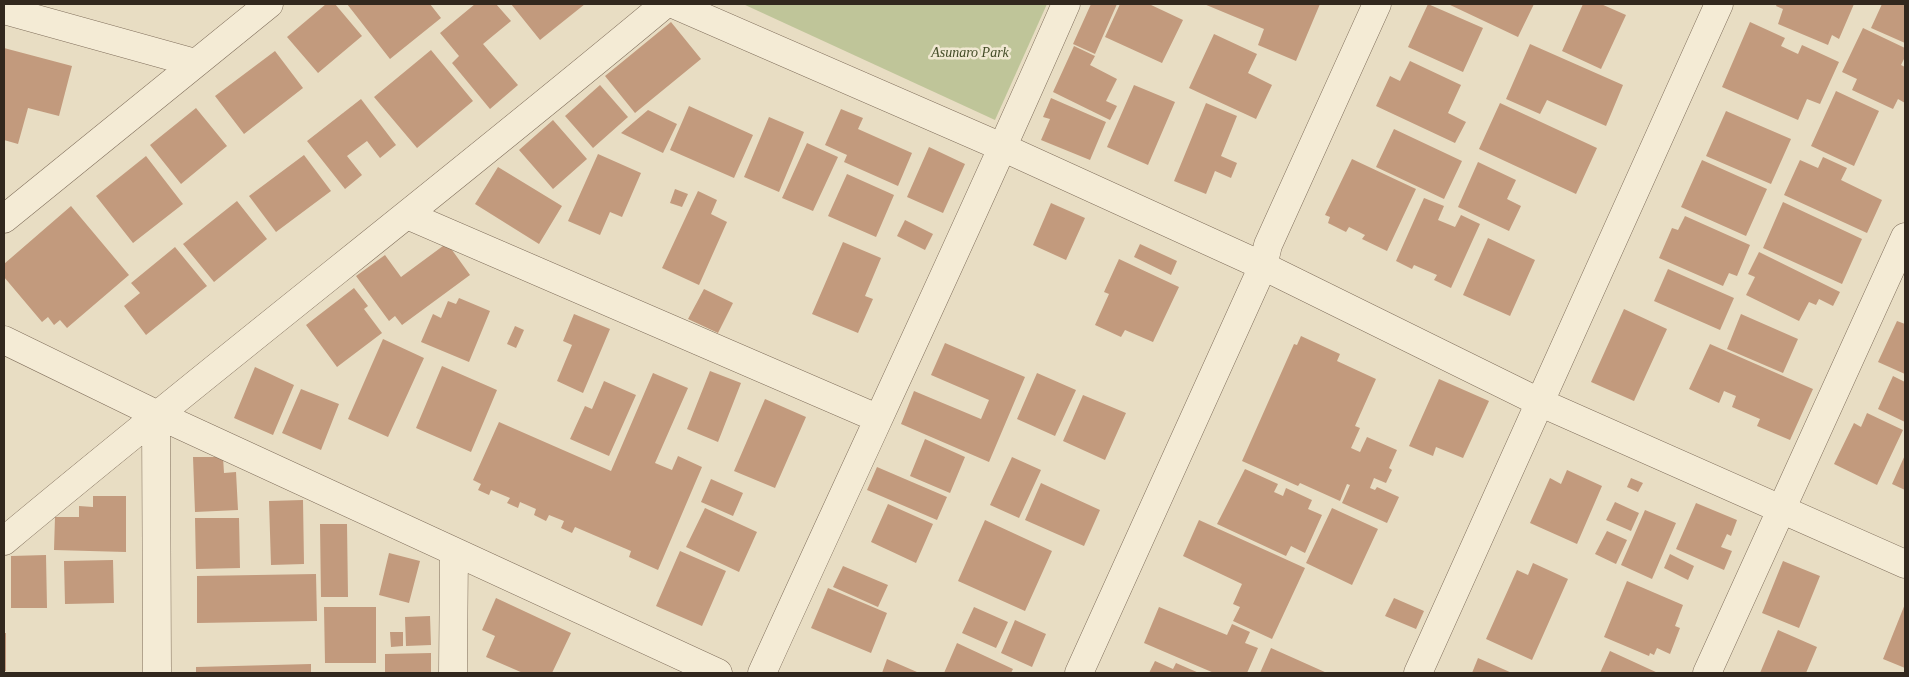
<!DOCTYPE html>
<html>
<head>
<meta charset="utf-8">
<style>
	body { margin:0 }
	#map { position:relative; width:1909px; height:677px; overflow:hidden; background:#e8ddc3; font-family:"Times New Roman",serif }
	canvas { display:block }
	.frame { position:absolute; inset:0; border:5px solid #32281e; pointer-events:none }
</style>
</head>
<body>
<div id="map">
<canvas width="1909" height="677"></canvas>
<div class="frame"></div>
</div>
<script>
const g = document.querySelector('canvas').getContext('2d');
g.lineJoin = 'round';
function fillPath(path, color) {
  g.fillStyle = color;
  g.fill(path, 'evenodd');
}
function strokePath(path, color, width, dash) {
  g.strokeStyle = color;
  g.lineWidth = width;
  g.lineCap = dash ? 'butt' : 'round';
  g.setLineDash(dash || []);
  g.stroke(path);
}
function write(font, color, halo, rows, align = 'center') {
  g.font = font + ' "Times New Roman",serif';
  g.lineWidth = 5;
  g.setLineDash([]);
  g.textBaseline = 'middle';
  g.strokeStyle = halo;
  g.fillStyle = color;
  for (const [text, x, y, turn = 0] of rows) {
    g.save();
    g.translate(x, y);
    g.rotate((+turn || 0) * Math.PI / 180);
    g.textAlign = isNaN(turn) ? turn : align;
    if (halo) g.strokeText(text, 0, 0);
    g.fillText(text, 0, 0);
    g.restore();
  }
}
fillPath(new Path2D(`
	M743 4H1047L995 120Z`), '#bfc599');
fillPath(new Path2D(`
	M326 4H335L362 36 318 73 287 37Z
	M347 4H430L441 18 390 59Z
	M475 4H496L511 21 483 44 518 85 490 109 452 63 459 56 440 33Z
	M511 4H585L540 40Z
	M1091 4H1117L1095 54 1073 44Z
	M1120 4H1149L1183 20 1162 63 1105 37Z
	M1204 4H1320L1296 61 1258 45 1264 29Z
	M1428 4 1483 28 1463 72 1408 47Z
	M1448 4H1534L1518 37Z
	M1583 4H1601L1626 15 1601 69 1562 51Z
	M1777 4H1854L1839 39 1832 35 1828 45 1778 24 1783 9 1776 6Z
	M1882 4H1905V43L1871 28Z
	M671 22 701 59 635 113 605 76Z
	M1750 22 1785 38 1781 46 1798 54 1802 45 1839 62 1820 104 1807 99 1798 120 1722 87Z
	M1863 28 1905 48V57L1901 65 1905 67V103L1898 99 1893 109 1852 90 1857 79 1842 72Z
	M1214 34 1257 54 1248 73 1272 85 1256 119 1189 88Z
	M1530 44 1623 85 1606 126 1547 100 1540 114 1506 99Z
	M1074 46 1095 56 1090 65 1117 79 1106 101 1117 106 1110 120 1053 92Z
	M4 48 72 66 59 116 28 108 18 144 4 140Z
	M431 50 473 101 417 148 374 97Z
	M275 51 303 88 244 134 215 96Z
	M1410 61 1461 85 1448 113 1466 122 1455 143 1376 106 1390 76 1400 81Z
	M600 85 628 117 593 148 565 116Z
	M1134 85 1175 102 1148 165 1107 147Z
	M1836 91 1879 111 1854 166 1811 146Z
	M1051 98 1106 122 1090 160 1041 140 1050 119 1043 117Z
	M361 99 396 145 380 158 367 141 347 156 362 175 345 189 307 141Z
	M1206 103 1237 116 1221 156 1237 163 1231 178 1215 171 1206 194 1174 181Z
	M1500 103 1597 148 1576 194 1479 149Z
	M689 106 753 135 734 178 670 150Z
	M196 108 227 146 181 184 150 145Z
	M841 109 863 118 858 129 912 153 898 186 844 162 847 155 825 145Z
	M648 110 677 124 663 153 621 133Z
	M1726 111 1791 139 1771 184 1706 156Z
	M769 117 804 132 779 192 744 177Z
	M553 120 587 159 553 189 519 150Z
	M1394 129 1462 161 1444 199 1376 167Z
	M807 143 838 157 813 211 782 198Z
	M929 147 965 164 943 213 907 197Z
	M598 154 641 173 622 217 610 212 600 235 568 221Z
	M304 155 331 191 276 232 249 196Z
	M146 156 183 204 133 243 96 196Z
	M1823 157 1847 168 1841 180 1882 200 1867 233 1784 195 1800 160 1818 168Z
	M1352 159 1416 189 1387 251 1362 239 1365 235 1349 227 1346 232 1328 223 1330 217 1325 215Z
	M1702 160 1767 189 1746 236 1681 207Z
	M1478 162 1516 180 1507 199 1521 206 1509 231 1458 207Z
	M498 167 562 206 539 244 475 204Z
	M847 174 894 195 876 237 828 216Z
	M675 189 688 194 682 207 670 203Z
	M698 191 717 200 711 214 727 222 699 285 662 268Z
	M1424 198 1444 206 1438 220 1455 227 1461 215 1480 224 1451 288 1434 280 1437 275 1414 265 1412 269 1396 261Z
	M237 201 267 239 214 282 183 244Z
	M1783 202 1862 239 1842 284 1763 248Z
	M1051 203 1085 218 1066 260 1033 245Z
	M71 206 129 275 67 328 60 320 54 325 48 317 42 322 4 277V264Z
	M1685 216 1750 245 1737 276 1729 273 1723 286 1659 258 1672 228 1678 230Z
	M905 220 933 234 925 250 897 236Z
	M1488 238 1535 260 1510 316 1463 295Z
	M843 242 881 258 865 296 873 299 858 333 812 314Z
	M447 243 470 275 402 325 395 316 389 321 356 276 385 255 401 277Z
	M1140 244 1177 261 1171 275 1134 257Z
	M175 247 207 286 146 335 124 306 140 293 131 283Z
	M1759 252 1840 292 1833 306 1819 299 1816 305 1809 302 1799 321 1746 295 1755 277 1748 274Z
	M1119 259 1179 287 1153 342 1125 330 1121 337 1095 325 1109 294 1104 292Z
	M1668 269 1734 298 1720 330 1654 301Z
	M354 288 368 306 364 309 382 333 337 367 306 325Z
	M704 289 733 303 718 333 688 319Z
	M459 298 490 311 469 362 421 342 433 314 441 318 448 301 456 304Z
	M1624 309 1667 329 1634 401 1591 382Z
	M574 314 610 329 583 393 557 381 572 345 563 341Z
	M1741 314 1798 339 1783 373 1727 349Z
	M1897 321 1905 324V374L1878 362Z
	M515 326 524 330 516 348 507 344Z
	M1301 336 1340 354 1337 361 1376 379 1355 426 1360 428 1351 448 1360 452 1367 437 1397 450 1389 468 1392 470 1386 483 1374 478 1370 488 1375 490 1377 487 1399 497 1387 523 1342 503 1350 485 1347 484 1340 501 1300 483 1298 486 1242 461 1294 344 1297 345Z
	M383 339 424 358 388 437 348 419Z
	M945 343 1025 377 989 462 901 424 914 391 981 419 989 400 931 375Z
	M1710 344 1813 389 1790 440 1757 426 1760 419 1732 407 1736 396 1724 391 1719 403 1689 389Z
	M442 366 497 390 471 452 416 428Z
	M255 367 294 385 273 435 234 418Z
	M710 371 741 383 718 442 687 429Z
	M653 373 688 388 655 463 672 470 678 456 702 467 658 570 629 557 631 551 575 527 572 533 561 528 564 521 549 515 546 521 534 515 536 509 520 502 518 508 507 503 510 498 491 490 489 495 478 490 481 484 473 480 499 422 611 471Z
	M1037 373 1076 390 1055 436 1017 419Z
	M1893 376 1905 382V422L1878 409Z
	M1439 379 1489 401 1463 458 1436 447 1433 456 1409 446Z
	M604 381 636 395 609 456 570 439 585 406 592 409Z
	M301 389 339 404 321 450 282 433Z
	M1083 395 1126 413 1105 460 1063 441Z
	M765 399 806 417 775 488 734 471Z
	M1867 413 1903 430 1877 485 1834 464 1854 423 1861 427Z
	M925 439 965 457 950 493 910 476Z
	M1905 455V490L1892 484Z
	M193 457H223L224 473 236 472 238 510 195 512Z
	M1012 457 1041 470 1019 518 990 505Z
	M877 467 947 497 937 520 867 490Z
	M1245 469 1278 484 1274 492 1283 496 1286 488 1312 500 1308 509 1322 515 1305 553 1291 546 1286 556 1217 524Z
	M1567 470 1602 486 1577 544 1530 523 1550 478 1561 484Z
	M1631 478 1643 483 1638 492 1627 487Z
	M711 479 743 493 733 516 701 502Z
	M1041 483 1100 510 1084 546 1025 520Z
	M93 496H126V552L54 550 55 517H79V506L93 507Z
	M303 500 304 564 271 565 269 501Z
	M1615 502 1639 513 1631 531 1606 520Z
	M1696 503 1737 520 1731 536 1727 534 1721 547 1732 551 1724 570 1676 549Z
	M888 504 933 524 916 563 871 542Z
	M705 508 757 532 739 572 686 547Z
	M1332 508 1378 529 1352 585 1306 563Z
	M1645 510 1676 523 1652 579 1621 565Z
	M195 518H239L240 568 196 569Z
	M985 520 1052 551 1025 611 958 581Z
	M1199 520 1305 568 1272 639 1233 621 1240 607 1233 604 1242 584 1183 556Z
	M320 524H347L348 597H321Z
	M1607 531 1627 540 1616 564 1595 554Z
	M680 551 726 571 702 626 656 606Z
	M389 553 420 561 409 603 379 595Z
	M1670 554 1694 566 1688 580 1664 568Z
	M46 555 47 608H11V556Z
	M113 560 114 603 65 604 64 561Z
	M1783 561 1820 576 1799 628 1762 613Z
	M1533 563 1568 579 1532 660 1486 639 1517 570 1528 575Z
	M843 566 888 585 878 607 833 587Z
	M316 574 317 621 197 623V576Z
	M1627 581 1683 605 1675 626 1680 628 1670 654 1657 648 1654 655 1650 653 1649 656 1604 637Z
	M828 588 887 613 871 653 811 628Z
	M496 598 571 633 552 673H523L486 657 495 636 482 630Z
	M1394 598 1424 611 1416 629 1385 616Z
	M1905 604V668L1883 659Z
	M324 607H376V663H325Z
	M974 607 1008 622 996 648 962 633Z
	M1159 607 1227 635 1232 624 1250 632 1245 643 1258 648 1247 673H1214L1144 643Z
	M430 616 431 645 406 646 405 617Z
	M1015 620 1046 634 1032 667 1001 653Z
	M1778 630 1817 647 1806 673H1760Z
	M390 632H403V646L391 647Z
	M4 633H6V671H4Z
	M957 643 1013 669 1011 673H944Z
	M1271 648 1327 673H1260Z
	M1610 651 1658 673H1600Z
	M431 653V673H385V654Z
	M1478 658 1512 673H1472Z
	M887 659 917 672V673H882Z
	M1155 661 1173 669 1176 663 1199 673H1149Z
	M311 664V673H196V667Z`), '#c29a7d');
const street = new Path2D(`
	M673 4 1004 148 1263 266 1539 402 1905 564
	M4 10 195 63
	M407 215 877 418
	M4 219 269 4
	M4 340 156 414 718 673
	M156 414 157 673
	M4 541C222 359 447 186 665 4
	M453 673 454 552
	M762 673C863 450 968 229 1066 4
	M1079 673 1263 266 1268 245 1377 4
	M1418 673 1719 4
	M1707 673 1905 237`);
strokePath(street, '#806f5c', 29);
strokePath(street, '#f4ebd5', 28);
write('italic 14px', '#434c27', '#f0e8d2', [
	["Asunaro Park",970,53]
]);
</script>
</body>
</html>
